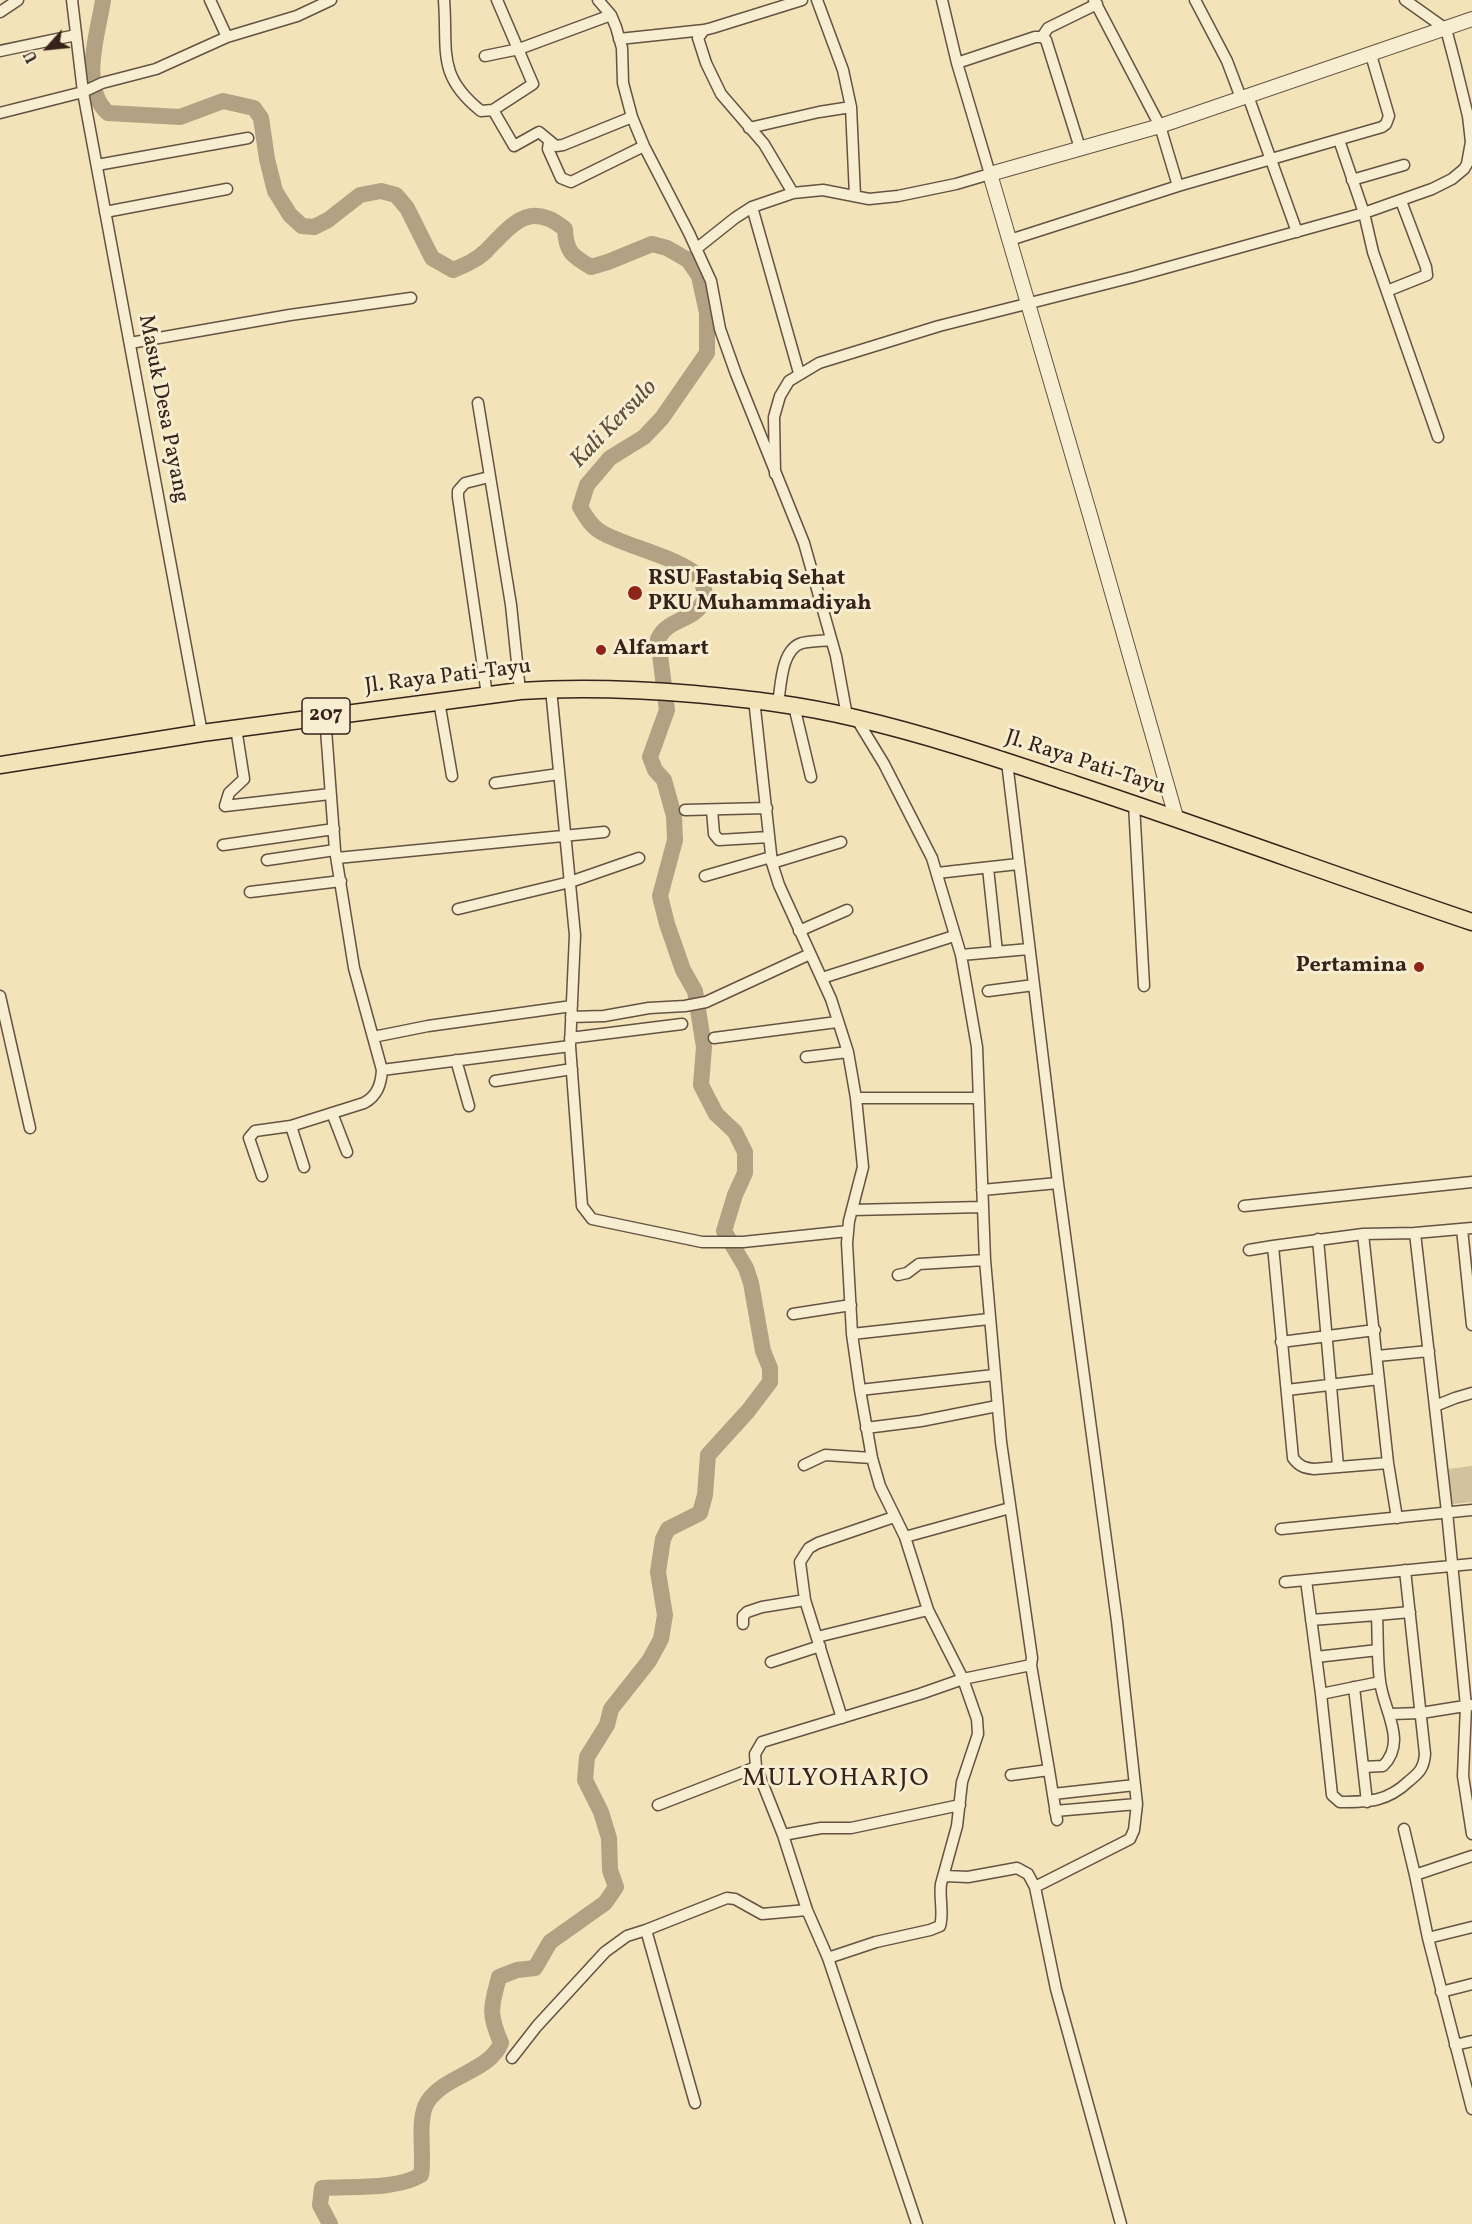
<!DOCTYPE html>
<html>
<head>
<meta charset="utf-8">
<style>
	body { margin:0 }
	#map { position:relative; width:1472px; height:2224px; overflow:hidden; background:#f2e3b8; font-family:Vollkorn,serif }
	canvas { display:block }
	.north { position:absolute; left:18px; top:18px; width:60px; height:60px; -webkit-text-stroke:4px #f7edd1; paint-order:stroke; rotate:243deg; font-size:16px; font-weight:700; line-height:24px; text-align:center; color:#36221a }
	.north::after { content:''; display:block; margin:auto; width:21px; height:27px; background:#36221a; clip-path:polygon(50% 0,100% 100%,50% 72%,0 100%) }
</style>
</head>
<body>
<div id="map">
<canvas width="1472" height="2224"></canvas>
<div class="north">U</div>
</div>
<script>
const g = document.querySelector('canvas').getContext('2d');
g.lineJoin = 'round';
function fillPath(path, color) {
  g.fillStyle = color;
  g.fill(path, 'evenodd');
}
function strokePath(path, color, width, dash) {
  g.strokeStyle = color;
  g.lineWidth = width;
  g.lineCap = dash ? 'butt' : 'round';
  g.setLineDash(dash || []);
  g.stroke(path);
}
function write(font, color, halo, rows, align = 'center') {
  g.font = font + ' Vollkorn,serif';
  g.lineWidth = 6;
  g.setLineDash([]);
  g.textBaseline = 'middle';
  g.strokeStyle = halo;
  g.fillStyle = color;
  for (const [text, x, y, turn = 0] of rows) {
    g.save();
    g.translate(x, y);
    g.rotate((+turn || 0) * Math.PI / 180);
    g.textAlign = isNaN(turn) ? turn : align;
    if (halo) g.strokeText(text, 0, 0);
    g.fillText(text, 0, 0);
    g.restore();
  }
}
fillPath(new Path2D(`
	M1472 1466V1502L1452 1504 1448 1469Z`), '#d2c29d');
strokePath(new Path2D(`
	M103 0C98 34 79 87 108 113L180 117 223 101 254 108 261 118 267 159 275 191 290 215 302 226 314 227 328 220 360 195 381 191 396 195 407 208 432 258 453 270C465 265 477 260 486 251 511 226 529 199 565 229 566 252 572 256 591 267L608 262 652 244 667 248 688 260 699 276 707 313V353L662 418 644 437 610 458 587 485 580 507C586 517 591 526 601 532 624 546 681 558 698 576 703 582 707 595 703 602 694 621 668 618 658 639L667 710 650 757 655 770 664 780 674 816 675 840 660 896 667 924 683 970 695 991 704 1047 701 1085 716 1114 735 1132 745 1152V1173L735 1195 724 1231 746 1268 751 1283 763 1351 770 1368V1382L748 1411 708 1455 705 1495 700 1513 668 1529 663 1539 658 1572 665 1615 661 1639 649 1661 611 1709 607 1725 587 1757 585 1780 601 1812 609 1838 610 1870 616 1887 605 1903 550 1942 535 1968 517 1970 499 1977C491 2007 488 2013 501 2043 490 2071 446 2075 428 2101 416 2119 425 2155 421 2175 396 2190 351 2186 322 2188L320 2205 330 2224`), '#b2a182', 16);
const minor = new Path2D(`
	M72 0 83 92 202 733
	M210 0 227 37
	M444 0C448 51 436 75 481 111L493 110 533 84 497 0
	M598 0 611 15 616 27 622 48 623 83 632 117 644 146 689 233 711 281 720 329 736 374 804 543 836 656 847 716
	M817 0 843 70 851 107 855 196
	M1094 0 1160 126 1178 186
	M1195 0 1227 61 1241 98
	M0 12 18 0
	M1042 37 1048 28 1097 4
	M619 39 704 30
	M0 51 76 35
	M485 56 519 49 611 15
	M957 63 1035 37H1042L1046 40 1080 148
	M1248 96 1297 232
	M493 110 514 146 539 132 556 146 563 145 632 117
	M0 113 83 92 102 83 156 69 227 37 297 16 331 0
	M749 128 819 112 851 107
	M1339 140 1364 213 1373 252 1438 437
	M549 142 548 149 561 178 571 182 644 146
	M97 165 248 138
	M1352 180 1404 165
	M793 193 764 144 721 94 706 63 698 38 704 30 712 28 802 0
	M752 207 799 373
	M105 212 227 189
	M1010 240 1178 186 1382 127 1386 124 1389 116 1371 55
	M696 249 735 218 752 207 793 193 823 190 869 199 898 196 956 184 990 174 957 63 942 0
	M1387 291 1427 275 1426 267 1401 201
	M130 343 290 315 411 298
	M478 403 511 605 520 691
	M775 474 774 417 780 396 789 381 819 363 939 326 1133 277 1364 213 1432 189 1452 179 1464 169 1467 164 1471 142 1468 116 1455 63 1446 29 1405 0
	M551 689 575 935 570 1046 582 1206 592 1219 702 1242H743L848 1231
	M487 695 458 497V491L465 483 489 477
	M754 699 772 863 779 885 831 999 848 1052 856 1098 863 1167 849 1221 847 1243 852 1334 860 1390 872 1458 880 1486 905 1537 928 1610 963 1679 920 1694 762 1742 755 1754 756 1767 783 1835 807 1910 828 1958 917 2224
	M439 701 452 776
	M778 704C781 686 781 649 802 643 811 641 822 641 831 640
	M794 706 811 777
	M236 728 244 779 229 793 225 806 330 794
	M1007 762 1058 1183 1117 1621 1137 1804 1134 1830 1130 1839 1035 1887 1056 1989 1121 2224
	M495 783 559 774
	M1134 804 1144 986
	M685 810 767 808
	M712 810 714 834 719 840 769 837
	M223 845 334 829
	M337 858 604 832
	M267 860 335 850
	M772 863 841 842
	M988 868 997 952
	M937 873 1018 864
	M705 876 771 857
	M250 892 341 881
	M458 909 570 882 639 858
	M799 931 847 910
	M961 955 1029 949
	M822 978 954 936
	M988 991 1034 985
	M0 996 30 1128
	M571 1017 604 1016 649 1008 685 1006 706 1002 810 954
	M373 1037 428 1026 572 1006
	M570 1038 682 1024
	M714 1038 837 1022
	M806 1057 848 1052
	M456 1060 469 1106
	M382 1070 570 1046
	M495 1081 572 1069
	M856 1098H979
	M332 1113 347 1152
	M291 1126 304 1167
	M262 1176 249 1138 255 1131 291 1126 364 1103C377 1096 381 1085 382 1070L354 968 335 850 325 716
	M982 1190 1058 1183
	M1244 1206 1472 1182
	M852 1210 982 1207
	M1462 1229 1472 1325
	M1415 1233 1447 1512 1466 1706 1463 1776 1472 1834
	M1363 1234 1388 1463 1397 1518
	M1318 1239 1338 1466
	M1249 1250 1273 1246
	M898 1275 907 1273 919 1264 985 1260
	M793 1314 851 1305
	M852 1334 989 1319
	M1281 1342 1375 1330
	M1377 1356 1429 1351
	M860 1390 994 1375
	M1287 1390 1379 1379
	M1435 1406 1455 1398 1472 1393
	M866 1428 921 1421 997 1406
	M1388 1463 1314 1469C1304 1468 1299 1466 1293 1458L1273 1246 1363 1234 1415 1233 1472 1228
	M804 1465 825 1455 872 1458
	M1281 1529 1472 1510
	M905 1537 1010 1508
	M1306 1580 1321 1694 1332 1795 1340 1802C1369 1802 1387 1802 1409 1781 1419 1773 1424 1768 1425 1754L1405 1570
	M1285 1582 1472 1564
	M1311 1620 1377 1615
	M743 1624V1616L747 1612 762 1607 805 1600
	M817 1637 928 1610
	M1316 1657 1378 1650
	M771 1662 820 1646
	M1354 1687 1367 1802
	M1321 1694 1380 1682
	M1391 1714 1421 1713 1471 1705
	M842 1718 805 1600 800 1562 809 1548 818 1543 894 1517
	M1363 1767 1383 1766C1408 1741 1383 1710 1380 1681 1377 1659 1378 1637 1377 1615L1410 1612
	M1049 1770 1057 1820
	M1011 1775 1049 1770 1031 1665
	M1053 1794 1135 1785
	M658 1805 756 1767
	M1055 1811 1137 1804
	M1404 1829 1415 1875
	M783 1835 821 1828H851L960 1805
	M1472 1856 1415 1875 1428 1938 1472 2109
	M945 1876 968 1877 1017 1868 1028 1874 1035 1887
	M1428 1938 1472 1927
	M828 1958 876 1942 930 1930 940 1926C944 1913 939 1898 941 1884L957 1826 962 1782 978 1734 977 1719 963 1679 1031 1665 1032 1658 1001 1442 985 1260 977 1047 961 955 932 858 884 764 856 718
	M1441 1992 1472 1984
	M1455 2045 1472 2041
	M512 2058 537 2026 605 1952 627 1936 646 1930
	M695 2103 646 1930 727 1898 735 1899 762 1914 807 1910`);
const tertiary = new Path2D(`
	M1176 817 1090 515 990 174 1160 126 1472 19`);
const primary = new Path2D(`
	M0 765 202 733 520 691C579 687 635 689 694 694 748 699 802 705 855 718 929 735 1002 760 1074 784 1207 828 1339 877 1472 922`);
strokePath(minor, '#655242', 13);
strokePath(tertiary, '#655242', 16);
strokePath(primary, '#36221a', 19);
strokePath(minor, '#f7edd1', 10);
strokePath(tertiary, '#f7edd1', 14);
strokePath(primary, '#f2e3b8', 16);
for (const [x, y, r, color] of [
	[635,593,8,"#8f2418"],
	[601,650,6,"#8f2418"],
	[1419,967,6,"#8f2418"]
]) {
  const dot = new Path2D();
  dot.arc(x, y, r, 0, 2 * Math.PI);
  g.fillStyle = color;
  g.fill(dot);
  strokePath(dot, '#f7edd1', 2);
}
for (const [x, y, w] of [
	[326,716,48]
]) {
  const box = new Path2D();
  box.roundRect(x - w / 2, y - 18, w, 36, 4.5);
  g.fillStyle = '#f7edd1';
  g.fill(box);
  strokePath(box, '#36221a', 1.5);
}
write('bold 21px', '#36221a', null, [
	["207",326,716]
]);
write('22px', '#36221a', '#f7edd1', [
	["Masuk Desa Payang",162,409,79],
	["Jl. Raya Pati-Tayu",448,678,-7],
	["Jl. Raya Pati-Tayu",1085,764,18]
]);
write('bold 22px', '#36221a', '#f7edd1', [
	["RSU Fastabiq Sehat",648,580],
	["PKU Muhammadiyah",648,605],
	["Alfamart",613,650],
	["Pertamina",1407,967,"right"]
], 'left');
write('italic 24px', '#614e3e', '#f7edd1', [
	["Kali Kersulo",615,425,-46]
]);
g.letterSpacing = '1.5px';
write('26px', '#36221a', '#f7edd1', [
	["MULYOHARJO",836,1780]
]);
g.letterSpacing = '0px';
</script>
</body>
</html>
